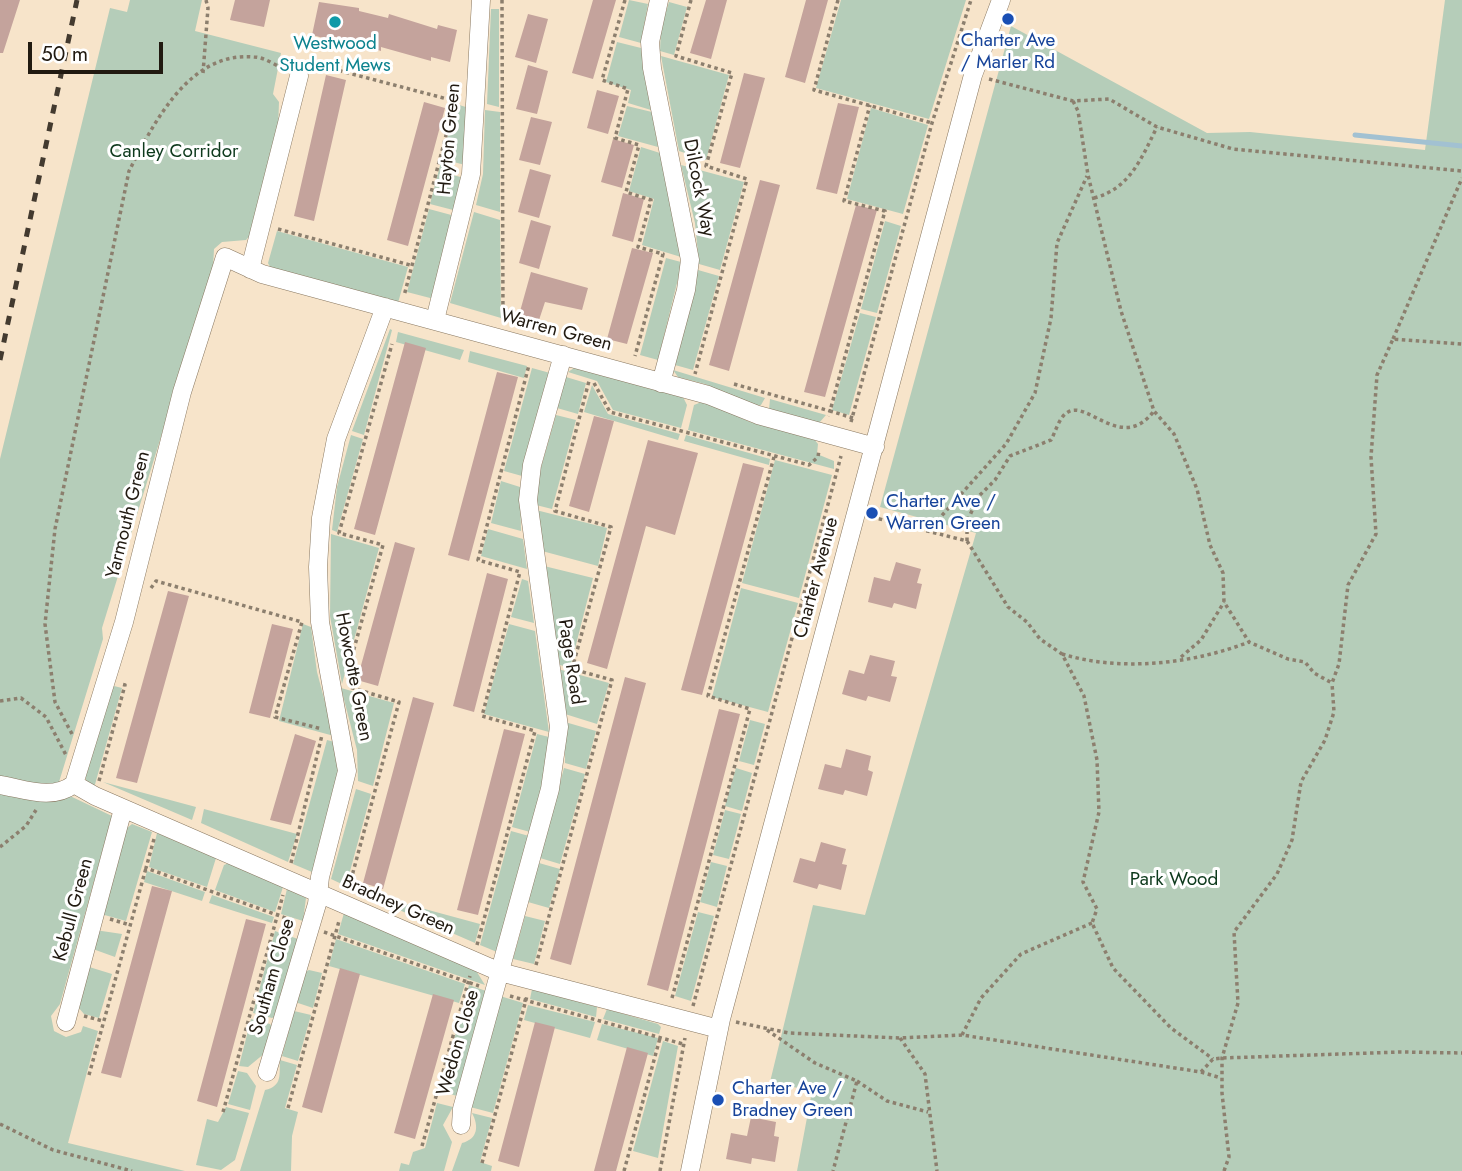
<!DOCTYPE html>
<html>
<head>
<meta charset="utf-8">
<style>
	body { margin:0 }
	#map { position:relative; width:1462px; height:1171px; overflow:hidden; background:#f7e4ca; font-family:Jost,sans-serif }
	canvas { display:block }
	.scale { position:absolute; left:28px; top:42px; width:135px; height:32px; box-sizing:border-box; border:4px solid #211a11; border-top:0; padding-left:9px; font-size:21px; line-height:24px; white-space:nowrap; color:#211a11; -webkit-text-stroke:5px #fff; paint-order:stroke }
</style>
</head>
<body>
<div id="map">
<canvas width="1462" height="1171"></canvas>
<div class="scale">50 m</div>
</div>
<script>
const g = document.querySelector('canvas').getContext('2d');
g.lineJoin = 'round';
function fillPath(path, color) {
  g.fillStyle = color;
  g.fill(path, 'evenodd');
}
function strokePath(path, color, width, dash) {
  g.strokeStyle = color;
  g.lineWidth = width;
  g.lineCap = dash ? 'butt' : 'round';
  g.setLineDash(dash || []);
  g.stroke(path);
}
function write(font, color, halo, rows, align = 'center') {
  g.font = font + ' Jost,sans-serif';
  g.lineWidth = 6;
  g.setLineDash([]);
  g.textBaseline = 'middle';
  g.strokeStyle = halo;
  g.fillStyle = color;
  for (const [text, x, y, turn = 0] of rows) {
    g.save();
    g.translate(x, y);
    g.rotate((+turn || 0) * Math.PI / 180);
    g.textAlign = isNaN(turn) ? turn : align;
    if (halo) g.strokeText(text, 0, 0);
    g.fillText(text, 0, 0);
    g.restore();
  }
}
fillPath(new Path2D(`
	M130 0H202L195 31 281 53 273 94 279 102 278 130 253 232 246 240 222 242 214 249 213 268 102 628 103 639 59 782 68 795 112 816 60 1004 51 1016 54 1031 66 1037 81 1032 83 1026 98 1031 68 1143 185 1171H0V459L110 8 127 12Z
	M629 0 648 4 641 43 619 37Z
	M841 0H966L929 119 816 88Z
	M1445 0H1462V1171H797L812 1091 770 1082 813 905 865 915 976 533 880 507 1011 26 1207 133 1250 132 1425 150Z
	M669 2 687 7 674 55 660 51 661 27Z
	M491 9H499V107L487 104Z
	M617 42 641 48 651 110 628 103 631 90 606 82Z
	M661 56 729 75 706 160 679 151Z
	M456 104 469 108 465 165 450 161 446 173 464 178 457 211 430 204Z
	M627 106 652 112 658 147 618 136Z
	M871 108 928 125 903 214 847 199Z
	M485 110 500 112V212L476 205 483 174Z
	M641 147 660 153 681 257 642 245 654 199 629 191Z
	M681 165 744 182 720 270 699 264 695 223Z
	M429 209 455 216 434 299 407 292Z
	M474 212 500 220 501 318 450 303Z
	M885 221 901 226 877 313 861 309Z
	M277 231 408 267 398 303 270 267 268 263Z
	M666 258 681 262 680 271 658 360 640 355Z
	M698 270 719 276 693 370 675 365Z
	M860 313 876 317 849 415 832 410Z
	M390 329 392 330 364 435 352 431Z
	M398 332 464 350 460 360 396 342Z
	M470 351 527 366 524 378 468 362Z
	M532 368 550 373 522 476 504 471Z
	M574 368 682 395 687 405 681 428 613 410 597 381 568 372Z
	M673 370 765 398 761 405 756 406 705 384 678 377Z
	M566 377 586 383 578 414 557 408Z
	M592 385 608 414 680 434 678 440 584 412Z
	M770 399 826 415 819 423 769 410Z
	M704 401 750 422 814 439 818 444 817 454 834 461V469L688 430 694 405Z
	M556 415 576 420 552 509 536 505 540 471Z
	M351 435 363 439 337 532 332 530 337 487Z
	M686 435 770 459 769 465 684 441Z
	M775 460 832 475 799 598 742 583Z
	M501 481 520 487 521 531 491 523Z
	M536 510 607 528 598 566 542 551Z
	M488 529 523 539 527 569 481 556Z
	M331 534 379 548 342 684 330 616Z
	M544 566 593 578 570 668 557 664Z
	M522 579 528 581 534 623 511 617Z
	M741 588 798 603 768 712 712 697Z
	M303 624 311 627 317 672 334 736 279 721Z
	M509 624 535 631 549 732 484 714Z
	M558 669 609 683 597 724 565 714Z
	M110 685 122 688 94 788 87 784 85 776Z
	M341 688 394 703 373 786 358 781 357 750Z
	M750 720 765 724 754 765 739 761Z
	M565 722 596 731 586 769 565 763Z
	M537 734 549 737V758L530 832 512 827Z
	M327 740 335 742 339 772 312 872 293 864Z
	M564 768 585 774 560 864 540 858Z
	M736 768 752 773 742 811 725 806Z
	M103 782 196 807 192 820Z
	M356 789 371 794 346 886 331 879Z
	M204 809 297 834 288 862 201 823Z
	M725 810 741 814 729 859 713 855Z
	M132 824 152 832 126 921 101 914 127 828Z
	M511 831 529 836 497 952 480 945Z
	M157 833 216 858 207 887 149 867Z
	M711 862 727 866 717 907 700 902Z
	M229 863 283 887 275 912 215 890 224 865Z
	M539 863 560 869 549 908 528 902Z
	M147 871 205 892 202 901 144 882Z
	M287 889 306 898 303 921 281 914Z
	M351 889 480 924 475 943Z
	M212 895 274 917 272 923 209 903Z
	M698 912 714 916 691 1001 675 996Z
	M344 913 475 969 485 985 338 934Z
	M525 916 545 921 534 964 513 959Z
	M95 930 122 934 115 957 90 948Z
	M275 931 298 939 276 1016 272 1018 253 1013Z
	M336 939 465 984 459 1003 329 966Z
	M86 966 112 974 99 1018 84 1014 78 1007Z
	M309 970 322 973 313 1008 298 1003 297 1000 305 972Z
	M469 985 486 991 457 1096 440 1091Z
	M532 989 597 1007 596 1017 530 999Z
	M500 996 523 1003 493 1113 470 1107Z
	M528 1005 595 1022 590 1038 524 1020Z
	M607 1009 658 1024 661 1027 659 1034 603 1019Z
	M294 1011 311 1015 298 1061 282 1056Z
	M251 1019 270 1024 273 1028 265 1053 248 1067 239 1066Z
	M602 1024 658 1038 653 1056 597 1040Z
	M663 1041 678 1046 658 1158 633 1151Z
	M280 1060 297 1065 285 1108 298 1112 292 1136 291 1171H240L265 1090C283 1086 279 1074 280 1060Z
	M238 1071 247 1073 256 1086 250 1110 228 1104Z
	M437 1103 453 1107 443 1125 452 1142 444 1171H399L401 1163 409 1165 413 1152 425 1148Z
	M226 1107 249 1113 235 1160 221 1170 196 1165 207 1119 218 1122Z
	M472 1113 492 1118 480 1162 492 1166 491 1171H452L462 1143C478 1139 479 1126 472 1113Z`), '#b5cdb9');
strokePath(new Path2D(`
	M1355 135 1462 146`), '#a2c1d2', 5);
fillPath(new Path2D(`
	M0 0H20L3 53H0Z
	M235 0H270L264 27 230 20Z
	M593 0H616L593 79 572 73Z
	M706 0H727L711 59 690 53Z
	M806 0H828L805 83 785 77Z
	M319 2 359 8V11L388 18 389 14 437 29 438 25 457 30 450 62 431 57V61L381 47V51L332 36 331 40 312 35Z
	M528 14 548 19 536 63 515 57Z
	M528 65 548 71 537 114 516 109Z
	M744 73 765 78 740 168 720 163Z
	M326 75 346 80 314 221 294 216Z
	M597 90 619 96 608 134 587 128Z
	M424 102 445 108 408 246 387 240Z
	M838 103 859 107 837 194 816 189Z
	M531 117 552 122 540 165 519 160Z
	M613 139 634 145 622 188 601 182Z
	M530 169 551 175 539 218 518 212Z
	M760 180 780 185 729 371 709 365Z
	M623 193 644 199 633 242 612 236Z
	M856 205 877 210 825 397 804 392Z
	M531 220 551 226 539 269 519 263Z
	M632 248 653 253 627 344 607 339Z
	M531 272 588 288 582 310 545 302 539 320 519 315Z
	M405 342 426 348 375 535 354 529Z
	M497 372 518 377 469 561 448 555Z
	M594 416 614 421 589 512 569 506Z
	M648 440 698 453 675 535 646 526 607 669 587 663Z
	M743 463 764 468 702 695 681 690Z
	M395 542 415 548 378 686 357 680Z
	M896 562 921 569 917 583 922 584 916 609 894 603 892 608 868 602 874 577 890 581Z
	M487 573 508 579 474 712 453 706Z
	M168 591 189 596 137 783 116 778Z
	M272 624 293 629 270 718 249 713Z
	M870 655 895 661 891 676 897 677 890 702 868 696 866 701 842 694 849 670 864 674Z
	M625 677 646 683 571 965 550 959Z
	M413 697 434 703 383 889 363 883Z
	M719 709 740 714 668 991 647 985Z
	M504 729 525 734 478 915 457 910Z
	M295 734 316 741 291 825 270 820Z
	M846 749 871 756 868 770 873 772 867 796 845 790 843 795 818 789 825 764 841 768Z
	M821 842 846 849 842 864 847 865 841 890 819 884 817 889 793 882 800 858 815 862Z
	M152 886 172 891 121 1078 101 1073Z
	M246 919 266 924 217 1107 197 1101Z
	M340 968 360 974 322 1113 302 1107Z
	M433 994 454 1000 415 1139 394 1133Z
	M535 1022 555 1027 519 1167 498 1161Z
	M627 1047 648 1053 616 1171H594Z
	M751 1117 776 1122 774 1136 779 1137 775 1162 752 1158 751 1164 726 1159 731 1133 747 1136Z`), '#c4a39c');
const minor = new Path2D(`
	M659 0 650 42 652 68 690 260 686 290 661 383
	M250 269 299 76
	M435 320 471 174 481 0
	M74 784 124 622 182 392 225 257 262 274 708 395 758 415 875 447
	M74 784 95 796 500 972 719 1029
	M0 785C25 789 52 801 74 784
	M66 1022 123 809
	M267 1072 317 904 320 877 347 771 320 622 318 567 321 518 336 439 385 307
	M461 1125 462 1109 550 789 559 727 528 500 532 465 563 355
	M690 1171 721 1019 973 75 1001 0`);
strokePath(minor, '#897861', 19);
strokePath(new Path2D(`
	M502 0 503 320
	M625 0 602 80 628 89 615 138 639 145 626 192 651 200 638 247 663 254 635 356
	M691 0 676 56 732 73 706 166 747 179 695 374
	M838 0 814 90 932 123
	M316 71 318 65 455 101 404 296
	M203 73 208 8 206 0
	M989 79 1073 101 1109 99 1157 127 1233 149 1462 171
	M1073 101 1078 111 1088 175 1121 311 1154 411 1174 434 1197 489 1210 545 1223 573 1224 602 1249 642 1288 659 1305 662 1314 673 1332 683 1339 664 1348 585 1376 534 1371 457 1377 375 1393 339 1462 344
	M1094 198C1130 189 1142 157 1157 127
	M278 229 410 265
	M1393 339 1462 178
	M594 383 610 412 809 465 818 457 819 450
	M734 384 830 411 828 416
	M853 418 830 411 885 211 844 201 870 105
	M851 422 932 123 971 0
	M872 517 967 541 1008 607 1027 622 1040 639 1062 654 1084 696 1097 760 1099 812 1083 882 1097 909 1092 923 1113 968 1171 1028 1213 1059
	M928 531 1006 444 1035 393 1051 318 1057 243 1087 176
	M967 541V522L978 497 995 480 1010 456 1051 440C1056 431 1059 417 1068 412 1088 400 1122 453 1154 411
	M151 588 156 581 302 622 275 717 322 729
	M1062 654C1121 672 1192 664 1249 642
	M1181 657 1201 640 1224 602
	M348 670 383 545 339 533 392 344
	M0 701 21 698 46 717 66 755
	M72 734 55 702 45 624 55 529 129 171C154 123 189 51 254 57 264 57 275 65 284 69
	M99 781 125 685 121 684
	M154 839 146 868 294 921
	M0 847 26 826 36 810
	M291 863 322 735
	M349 887 399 702 349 687
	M110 919 130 925
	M324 932 479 986
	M477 945 535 731 482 716 520 572 478 560 529 365
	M536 965 612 680 572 669 611 527 555 511 589 381
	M510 996 683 1044
	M672 998 750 709 708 696 774 457
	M693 1006 841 456
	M84 1016 103 1021
	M736 1022 789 1033 899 1038 962 1035 1201 1072 1213 1059 1222 1058 1401 1052 1462 1053
	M767 1030 815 1063 857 1081 833 1171
	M962 1035 981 998 1021 954 1092 923
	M900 1038 925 1074 937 1171
	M1201 1072 1221 1078
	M89 1075 146 868
	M857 1081 887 1101 928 1112
	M288 1108 339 921
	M223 1112 283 895
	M0 1124 53 1150 132 1171
	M422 1146 470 976
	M482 1163 527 996
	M624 1171 660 1038
	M660 1171 685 1038
	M1224 1171 1229 1157 1222 1093V1058L1238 1003 1234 932 1277 874 1292 840 1301 782 1325 740 1334 712 1332 683`), '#8c7f6e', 3.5, [3.5, 3.5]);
strokePath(minor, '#fff', 18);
strokePath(new Path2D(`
	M0 360 77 0`), '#433a2f', 5, [9, 9]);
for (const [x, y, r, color] of [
	[1008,19,7,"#1a4fb4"],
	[335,22,7,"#0f9aa8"],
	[872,513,7,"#1a4fb4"],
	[718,1100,7,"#1a4fb4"]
]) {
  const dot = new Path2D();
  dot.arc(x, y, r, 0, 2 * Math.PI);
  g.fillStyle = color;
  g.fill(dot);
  strokePath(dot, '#fff', 2.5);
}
write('19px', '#164399', '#fff', [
	["Charter Ave",1008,41,"center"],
	["/ Marler Rd",1008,63,"center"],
	["Charter Ave /",886,502],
	["Warren Green",886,524],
	["Charter Ave /",732,1089],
	["Bradney Green",732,1111]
], 'left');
write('19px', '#0d838f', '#fff', [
	["Westwood",335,44],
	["Student Mews",335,66]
]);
write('19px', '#211a11', '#fff', [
	["Hayton Green",450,139,-85],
	["Dilcock Way",698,188,79],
	["Warren Green",556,331,15],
	["Yarmouth Green",129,515,-76],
	["Charter Avenue",817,578,-75],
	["Page Road",570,662,81],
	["Howcotte Green",353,677,79],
	["Bradney Green",398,906,24],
	["Kebull Green",74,910,-75],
	["Southam Close",273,977,-74],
	["Wedon Close",459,1043,-74]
]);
write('19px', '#0e3a1d', '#fff', [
	["Canley Corridor",174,152],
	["Park Wood",1174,880]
]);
</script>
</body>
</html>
